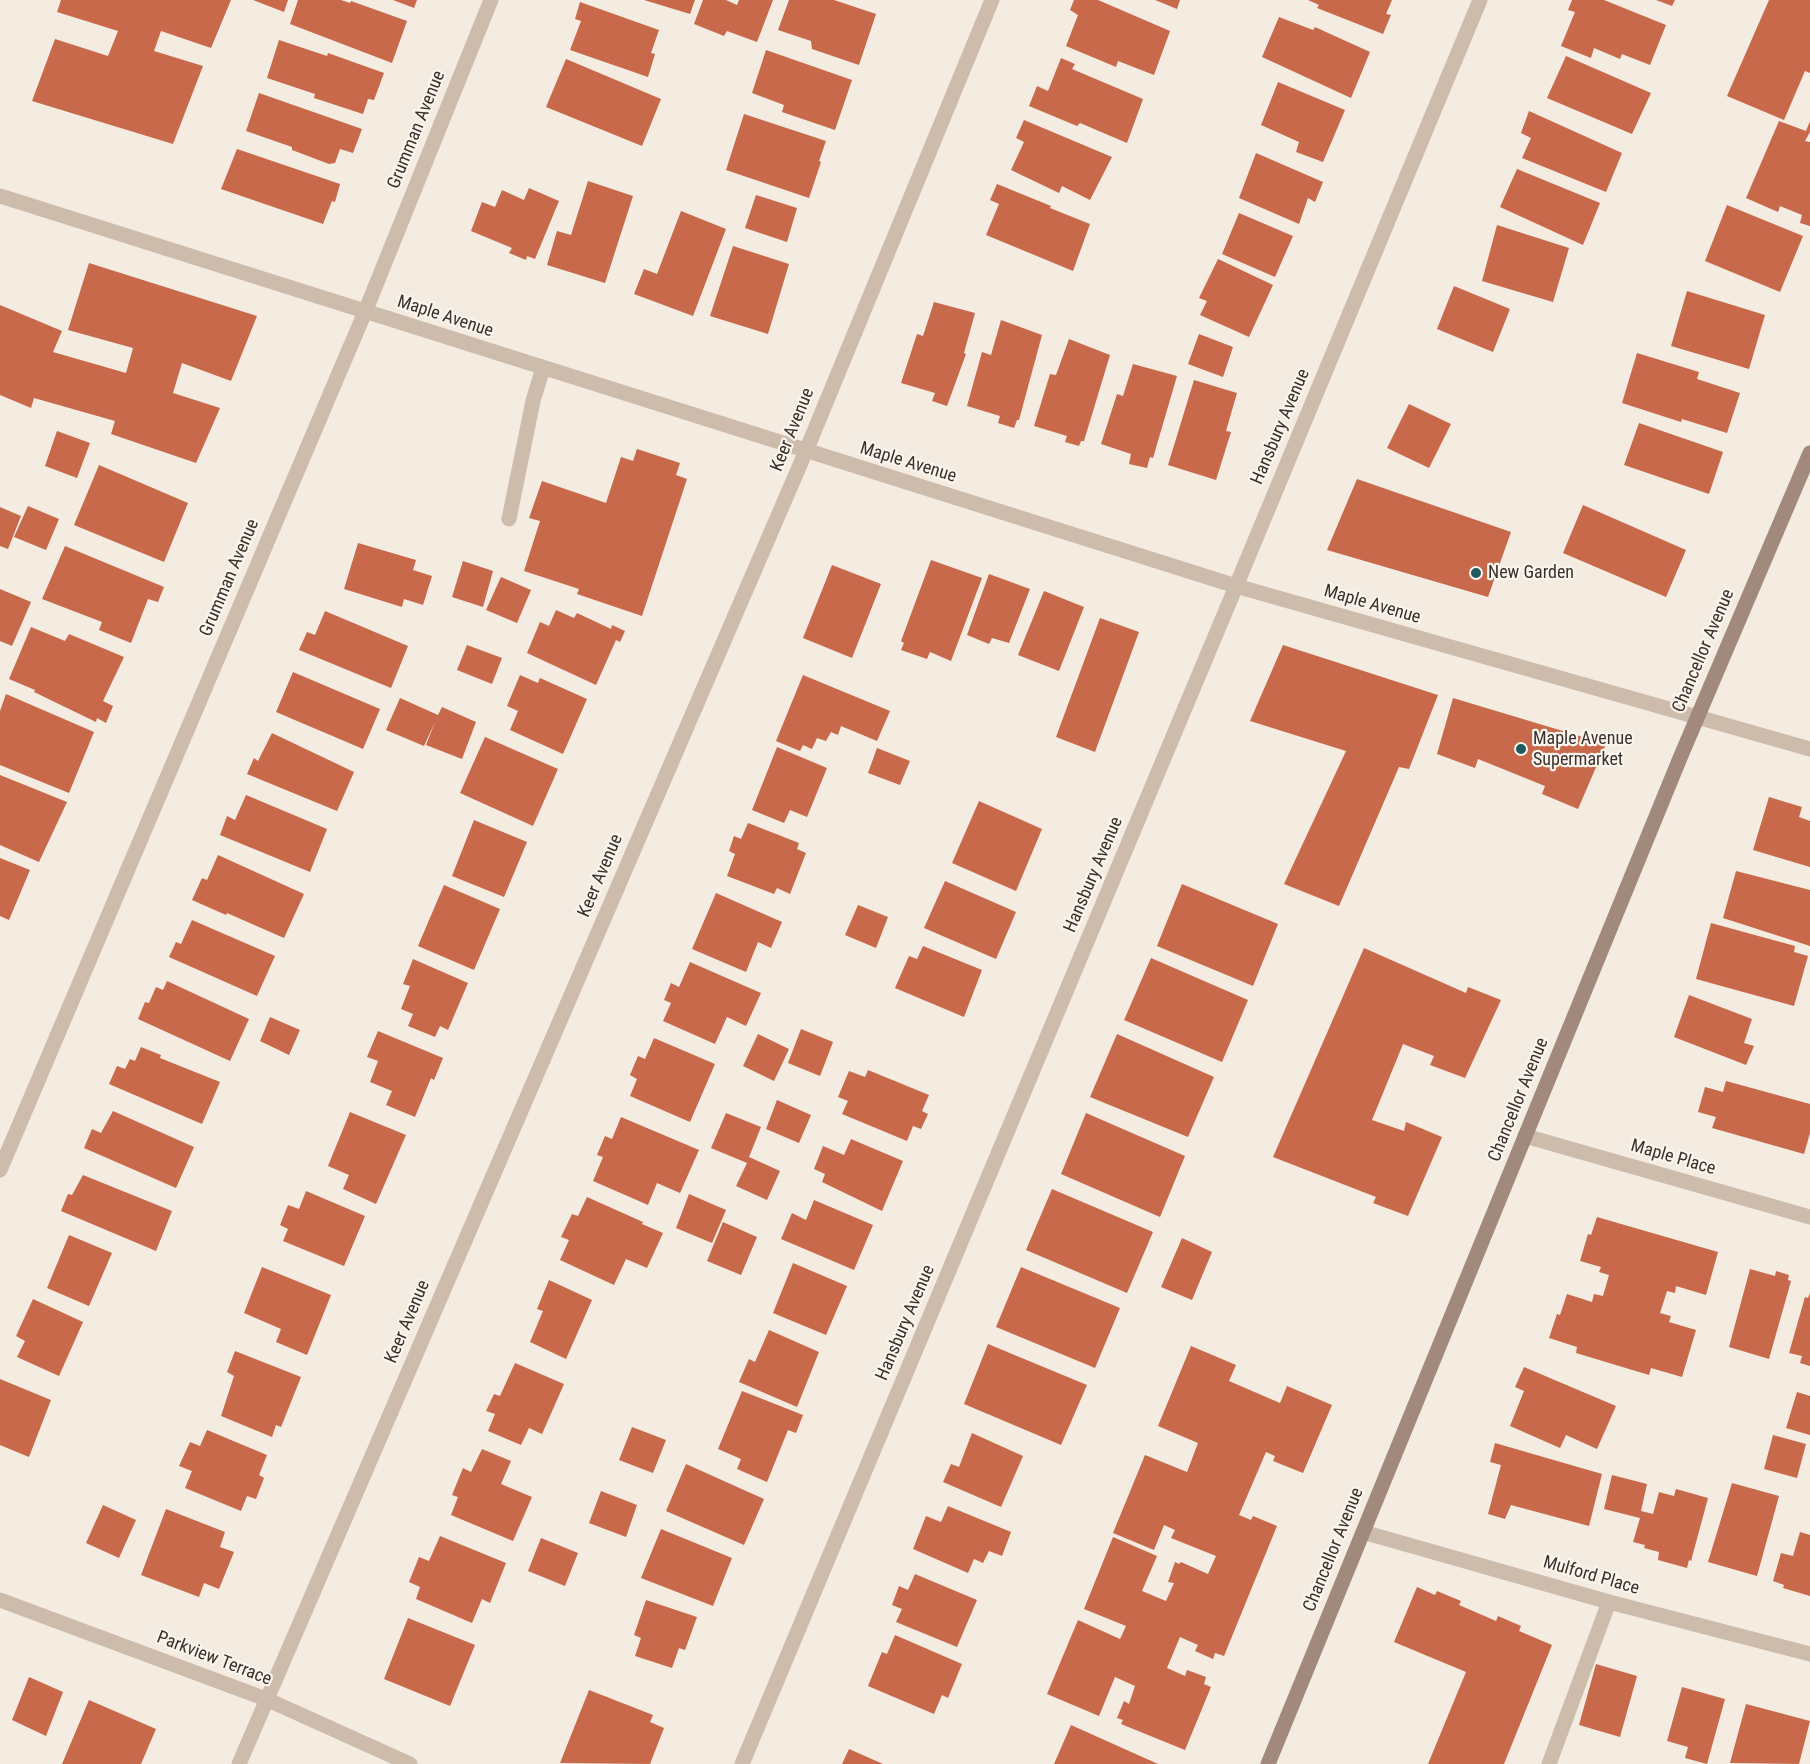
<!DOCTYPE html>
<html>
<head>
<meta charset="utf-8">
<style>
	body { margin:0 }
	canvas { display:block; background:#f4ebe1 }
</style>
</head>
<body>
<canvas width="1810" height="1764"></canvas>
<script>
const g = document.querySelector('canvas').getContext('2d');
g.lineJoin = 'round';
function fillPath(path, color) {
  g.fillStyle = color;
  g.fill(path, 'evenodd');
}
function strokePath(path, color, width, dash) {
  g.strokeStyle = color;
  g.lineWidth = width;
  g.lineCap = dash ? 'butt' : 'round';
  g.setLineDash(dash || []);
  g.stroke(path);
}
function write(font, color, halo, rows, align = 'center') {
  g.font = font + ' "Roboto Condensed",sans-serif';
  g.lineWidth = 4.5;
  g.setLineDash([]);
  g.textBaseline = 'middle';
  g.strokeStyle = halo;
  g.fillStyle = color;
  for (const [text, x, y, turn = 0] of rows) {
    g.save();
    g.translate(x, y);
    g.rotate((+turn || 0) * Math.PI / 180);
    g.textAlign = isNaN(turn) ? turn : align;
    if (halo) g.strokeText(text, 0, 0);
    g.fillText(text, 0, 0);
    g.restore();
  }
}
fillPath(new Path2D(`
	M61 0H231L211 48 161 31 154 51 203 66 173 144 32 101 55 39 108 56 118 31 57 12Z
	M253 0H288L284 12Z
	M298 0H341L350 3 351 1 407 21 392 63 290 24Z
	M393 0H417L414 8Z
	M644 0H695L690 14Z
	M703 0H726L737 5 739 0H773L757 42 727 31 724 36 694 24Z
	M789 0H834L876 14 859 65 812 49 811 41 778 30Z
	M1074 0H1098L1170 31 1154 75 1118 61 1116 67 1066 46 1078 15 1070 10Z
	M1155 0H1180L1177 9Z
	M1308 0H1392L1386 14 1391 15 1383 34 1317 8 1319 5Z
	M1572 0H1604L1666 25 1650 65 1622 54 1620 59 1594 48 1591 58 1561 46 1575 12 1568 10Z
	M1656 0H1675L1672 6Z
	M1769 0H1810V73L1805 71 1784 120 1727 96Z
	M580 2 659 30 651 53 655 54 648 77 570 50 581 21 575 19Z
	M1279 17 1313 30 1315 27 1370 52 1351 98 1262 57Z
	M279 40 327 56 328 53 384 73 374 100 368 99 363 114 314 98 315 94 267 78Z
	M766 50 852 80 835 130 782 112 784 105 752 93Z
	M1566 56 1651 93 1632 134 1547 98Z
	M1061 58 1075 64 1072 69 1143 99 1127 143 1080 123 1077 126 1029 106 1037 86 1048 91Z
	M566 59 661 99 642 146 546 107Z
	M1278 82 1345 110 1323 162 1296 152 1299 142 1261 125Z
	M259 93 362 129 353 153 340 149 335 163 329 164 292 150V147L246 131Z
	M1529 111 1622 153 1606 192 1522 158 1531 138 1521 133Z
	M744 114 826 141 819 161 821 162 809 198 726 170Z
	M1024 120 1112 157 1090 200 1062 186 1059 193 1011 170 1024 142 1016 138Z
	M1779 121 1806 131 1810 121V132L1805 141 1810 142V226L1800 223 1802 215 1780 206 1778 212 1746 198Z
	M237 149 340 184 335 202 332 201 323 224 221 189Z
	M1256 153 1323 182 1315 202 1308 198 1299 224 1239 198Z
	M1517 169 1600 203 1583 245 1500 207Z
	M588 181 633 196 605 283 547 265 557 231 571 235Z
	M997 184 1051 206 1050 208 1090 224 1073 271 986 235 999 204 990 200Z
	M529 188 559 201 535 259 527 256 526 260 509 253 512 248 471 231 482 202 495 207 502 190 524 200Z
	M756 195 797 208 787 242 745 228Z
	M1727 205 1803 236 1780 292 1705 261Z
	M681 211 726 229 693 316 634 294 644 269 657 274Z
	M1239 213 1293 236 1275 277 1222 254Z
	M1497 225 1569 248 1553 302 1482 281Z
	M733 246 789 264 768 334 710 316Z
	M1218 259 1273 285 1249 337 1200 315 1207 301 1199 298Z
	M89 263 257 316 231 381 182 363 173 393 220 408 196 463 111 434 115 421 34 398 31 408 0 395V305L62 331 53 352 126 373 133 348 68 330Z
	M1454 286 1510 309 1493 352 1437 329Z
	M1687 291 1765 315 1749 369 1671 346Z
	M934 302 975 313 964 353 966 354 947 406 932 401 935 393 901 383 917 334 923 336Z
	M1001 320 1042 335 1019 420H1017L1014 428 998 423 1000 416 967 406 982 352 991 355Z
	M1199 334 1233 347 1223 377 1188 364Z
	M1069 339 1110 355 1084 441H1081L1079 446 1065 442 1067 436 1034 426 1050 374 1056 375Z
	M1637 353 1699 372 1697 379 1740 393 1727 433 1682 419 1681 422 1622 403Z
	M1133 364 1177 376 1153 458 1150 457 1147 468 1129 464 1131 454 1101 444 1117 394 1123 396Z
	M1194 380 1237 393 1226 431 1231 432 1216 480 1168 465Z
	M1409 404 1451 424 1429 468 1387 448Z
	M1639 423 1723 452 1709 494 1624 465Z
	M57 431 90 443 77 478 45 466Z
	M637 449 680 463 676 475 687 479 642 616 577 594 579 589 524 571 540 521 529 518 542 481 606 503 621 457 633 461Z
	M99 465 188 503 164 562 74 525Z
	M1357 479 1511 532 1488 597 1327 550Z
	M1583 505 1686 550 1666 597 1563 553Z
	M28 506 59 519 46 550 14 537Z
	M0 507 21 516 8 549 0 546Z
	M358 543 416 560 413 570 432 576 423 605 404 599 402 607 344 589Z
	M65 546 164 587 158 602 148 599 131 643 99 630 102 622 42 599Z
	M931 560 982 578 951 661 930 652 927 659 901 650 904 643 901 641Z
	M463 561 493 571 483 607 452 597Z
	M832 565 881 584 852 658 803 638Z
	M989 574 1030 589 1009 643 992 638 989 644 967 635Z
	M501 577 531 590 517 623 486 610Z
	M0 589 31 602 12 646 0 641Z
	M1044 591 1084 607 1059 671 1018 655Z
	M556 610 574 618 577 613 611 629 612 625 625 631 620 642 616 640 596 685 527 653 540 622 549 626Z
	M325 611 408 646 391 688 299 650 307 632 315 635Z
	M1100 618 1139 632 1095 752 1056 737Z
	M31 627 65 641 69 634 124 657 103 701 113 706 106 723 97 718 96 722 34 692 35 690 9 679Z
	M467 645 502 658 492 684 457 670Z
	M1283 645 1438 695 1409 769 1399 767 1339 906 1284 884 1346 751 1250 721Z
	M293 672 380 709 363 749 276 712Z
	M520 675 538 683 540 678 587 699 563 754 510 730 518 711 507 706Z
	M803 675 890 711 877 741 841 726 838 735 831 732 826 741 817 738 812 749 803 745 800 751 776 741Z
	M6 694 94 732 69 793 0 765V711Z
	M400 698 438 715 442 707 476 722 462 759 426 745 435 722 424 746 386 730Z
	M1453 698 1606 744 1578 809 1542 794 1545 786 1478 759 1475 768 1437 754Z
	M272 733 354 772 337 811 247 774 254 758 258 761Z
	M485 737 558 769 533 826 460 793Z
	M777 747 827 768 807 817 790 810 784 823 752 810Z
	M877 748 910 761 900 785 868 773Z
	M0 775 67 802 39 862 0 845Z
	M246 795 327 829 310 872 220 835 227 816 235 820Z
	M1769 797 1802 807 1799 817 1810 821V867L1753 850Z
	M979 801 1042 829 1016 891 952 863Z
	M474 820 527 842 504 897 452 876Z
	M748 823 799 843 797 849 806 853 790 894 777 888 774 894 727 876 735 854 729 851 734 836 741 839Z
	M218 855 304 894 284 938 227 913 226 915 192 900 202 878 207 880Z
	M0 858 30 870 9 920 0 916Z
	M1736 871 1810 890V946L1723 918Z
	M945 881 1016 912 996 959 924 928Z
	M1182 884 1278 924 1253 986 1157 946Z
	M444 885 500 909 474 970 418 946Z
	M716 893 782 922 771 948 758 942 746 972 692 949Z
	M858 905 888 917 876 948 845 935Z
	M192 920 275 956 257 996 169 957 176 942 181 944Z
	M1711 923 1795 946 1794 952 1808 956 1794 1006 1696 979Z
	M923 946 982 970 964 1017 895 988 909 956 917 959Z
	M1364 948 1466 993 1468 987 1501 1000 1465 1078 1430 1065 1434 1056 1403 1044 1372 1120 1404 1131 1406 1122 1442 1137 1408 1216 1373 1203 1376 1197 1273 1157Z
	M1151 958 1248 1000 1222 1062 1124 1020Z
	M413 959 468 983 448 1030 440 1026 435 1037 408 1026 413 1014 401 1009 410 986 403 984Z
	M690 962 761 993 746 1026 727 1017 715 1044 663 1021 671 1003 664 1000 671 983 679 987Z
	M167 981 249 1019 230 1061 138 1019 145 1002 149 1003 156 987 163 990Z
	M1689 995 1752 1019 1744 1043 1754 1046 1746 1065 1674 1037Z
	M270 1017 300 1030 289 1055 260 1041Z
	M801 1029 833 1042 820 1076 788 1063Z
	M378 1031 443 1058 434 1080 431 1078 415 1117 386 1105 392 1091 370 1082 378 1061 367 1057Z
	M758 1034 789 1049 774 1081 743 1066Z
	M1117 1034 1214 1077 1188 1137 1090 1097Z
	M654 1038 715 1064 690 1122 630 1096 637 1079 630 1075 638 1056 645 1059Z
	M141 1047 161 1055 160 1058 220 1082 202 1124 109 1084 117 1066 125 1069 130 1059 135 1061Z
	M868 1070 929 1095 922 1111 928 1114 921 1129 913 1126 907 1141 842 1114 848 1101 838 1097 849 1071 865 1077Z
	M1726 1081 1810 1104V1133L1804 1154 1712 1128 1716 1117 1698 1112 1705 1087 1723 1092Z
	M777 1100 811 1115 799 1143 766 1129Z
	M113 1111 194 1147 176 1188 84 1148 92 1129 101 1133Z
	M350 1112 406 1135 376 1204 343 1189 349 1175 328 1166Z
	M726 1113 761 1127 749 1157 780 1171 767 1200 736 1186 747 1163 711 1148Z
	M1086 1113 1185 1156 1160 1217 1061 1174Z
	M621 1117 699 1150 680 1193 657 1183 648 1205 593 1181 603 1157 597 1155 605 1136 612 1139Z
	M851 1139 903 1161 882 1211 822 1182 825 1174 814 1169 823 1146 844 1155Z
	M83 1175 172 1211 156 1251 61 1211 68 1194 72 1195Z
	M1052 1189 1153 1232 1127 1293 1026 1250Z
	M306 1191 365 1216 344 1266 283 1241 288 1229 280 1225 288 1205 299 1209Z
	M689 1194 726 1210 712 1243 676 1228Z
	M587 1197 643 1222 642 1224 663 1233 647 1268 626 1259 614 1285 560 1260 569 1240 561 1237 572 1214 578 1216Z
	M814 1200 873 1225 854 1270 781 1239 792 1213 806 1220Z
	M1597 1217 1718 1252 1706 1295 1676 1286 1675 1293 1667 1291 1660 1313 1671 1316 1669 1322 1696 1330 1682 1377 1651 1368 1649 1375 1576 1353 1577 1347 1549 1338 1557 1314 1560 1315 1567 1294 1592 1302 1594 1294 1603 1296 1609 1275 1599 1272 1601 1267 1580 1261 1588 1234 1591 1235Z
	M723 1222 757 1237 741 1275 707 1261Z
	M69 1235 112 1253 89 1306 47 1288Z
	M1182 1238 1212 1252 1192 1300 1161 1287Z
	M793 1263 847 1286 826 1335 773 1313Z
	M262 1267 331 1295 307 1355 276 1342 281 1329 244 1313Z
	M1021 1267 1120 1308 1095 1368 996 1327Z
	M1750 1269 1775 1276 1776 1271 1789 1275 1788 1280 1791 1281 1769 1359 1729 1347Z
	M549 1280 592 1300 566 1359 530 1342 543 1311 537 1309Z
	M1810 1293V1366L1800 1363 1802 1356 1789 1353 1805 1297 1808 1298Z
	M33 1299 83 1322 59 1376 17 1357 25 1341 16 1336Z
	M769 1330 819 1352 797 1407 739 1382 749 1359 755 1362Z
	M988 1344 1087 1385 1061 1445 964 1404Z
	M1191 1346 1236 1365 1229 1381 1280 1403 1287 1386 1332 1405 1303 1473 1273 1461 1275 1456 1266 1452 1239 1515 1251 1520 1253 1516 1277 1526 1224 1656 1215 1653 1213 1659 1195 1651 1198 1645 1180 1637 1167 1668 1185 1676 1187 1670 1206 1677 1204 1684 1211 1687 1185 1750 1121 1724 1123 1720 1117 1718 1124 1701 1129 1704 1135 1686 1115 1677 1099 1716 1047 1694 1078 1620 1120 1639 1126 1626 1084 1609 1113 1537 1157 1556 1142 1591 1166 1601 1174 1583 1168 1582 1175 1562 1179 1564 1181 1562 1208 1574 1216 1556 1171 1538 1175 1530 1164 1525 1154 1550 1113 1533 1145 1455 1187 1472 1198 1443 1158 1426Z
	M235 1351 301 1377 281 1427 276 1425 272 1437 221 1416 234 1376 227 1372Z
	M515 1363 564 1384 542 1434 529 1428 521 1445 488 1431 495 1414 486 1411 494 1394 500 1396Z
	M1524 1367 1616 1406 1597 1449 1566 1435 1560 1448 1510 1426 1524 1391 1515 1387Z
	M0 1379 51 1400 29 1457 0 1445Z
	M742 1391 803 1415 796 1433 788 1430 767 1482 737 1469 741 1459 718 1449Z
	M1797 1392 1810 1396V1435L1786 1428Z
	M632 1427 666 1440 653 1473 619 1460Z
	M207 1430 267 1455 259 1475 264 1478 256 1499 247 1496 241 1511 185 1488 192 1471 179 1466 190 1442 200 1446Z
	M972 1433 1023 1456 1001 1507 943 1482 951 1464 959 1467Z
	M1773 1435 1806 1444 1797 1478 1764 1469Z
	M1495 1443 1602 1474 1589 1526 1511 1505 1505 1519 1488 1514 1501 1465 1490 1462Z
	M482 1449 511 1461 501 1484 532 1497 513 1541 451 1515 458 1497 452 1495 463 1468 471 1472Z
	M686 1464 764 1499 744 1545 666 1511Z
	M1612 1475 1647 1484 1641 1511 1653 1514 1659 1492 1674 1496 1676 1489 1708 1498 1691 1561 1689 1560 1687 1568 1658 1560 1659 1552 1644 1548 1645 1545 1633 1542 1640 1518 1604 1509Z
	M1732 1483 1779 1496 1757 1576 1708 1562Z
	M601 1491 637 1505 626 1537 589 1523Z
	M103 1505 136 1520 119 1558 86 1543Z
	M948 1506 1011 1532 1002 1556 989 1551 983 1563 974 1559 968 1573 913 1549 926 1516 941 1522Z
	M166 1509 225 1532 220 1547 234 1552 219 1589 204 1583 199 1597 141 1575Z
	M661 1529 732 1558 713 1606 641 1578Z
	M1800 1532 1810 1535V1596L1783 1588 1784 1585 1773 1581 1781 1553 1793 1556Z
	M440 1536 506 1563 490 1603 482 1599 472 1623 416 1599 420 1587 409 1582 419 1557 429 1561Z
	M541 1538 578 1553 565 1586 528 1571Z
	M915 1574 977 1600 957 1647 896 1622 902 1609 892 1605 899 1586 908 1590Z
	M1417 1587 1435 1595 1437 1591 1461 1601 1459 1605 1496 1621 1498 1616 1521 1626 1519 1631 1552 1645 1504 1764H1428L1466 1672 1394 1642Z
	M646 1600 697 1617 685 1650 679 1648 672 1668 635 1656 641 1638 634 1635Z
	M408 1618 475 1645 450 1706 384 1679Z
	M895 1635 962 1664 948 1698 942 1695 934 1714 868 1686 882 1652 887 1654Z
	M1596 1664 1637 1676 1620 1737 1579 1725Z
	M29 1677 63 1692 46 1736 12 1720Z
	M1682 1687 1725 1699 1707 1764 1685 1758 1688 1747 1667 1741Z
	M589 1690 653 1715 650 1722 664 1728 650 1764 560 1763Z
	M89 1700 156 1729 141 1764H62Z
	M1746 1704 1810 1721 1799 1764 1730 1763Z
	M1071 1725 1158 1764H1054Z
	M849 1749 883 1764H842Z`), '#c8694b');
strokePath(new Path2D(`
	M509 519 533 401 543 368
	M1549 1764 1609 1602`), '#cdbbac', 15);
strokePath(new Path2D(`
	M1525 1136 1810 1217
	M0 1170 365 312 491 0
	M1363 1532 1609 1602 1810 1654
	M0 1600 266 1699 410 1764
	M239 1764 806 451 992 0
	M742 1764 1224 615 1480 0`), '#cdbbac', 15);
strokePath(new Path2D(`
	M0 196 1236 586 1810 749`), '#cdbbac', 15);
strokePath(new Path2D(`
	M1268 1764 1680 758 1810 453`), '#a18a7d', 15);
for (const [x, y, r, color] of [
	[1476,573,6,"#1f5a5e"],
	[1521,749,6,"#1f5a5e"]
]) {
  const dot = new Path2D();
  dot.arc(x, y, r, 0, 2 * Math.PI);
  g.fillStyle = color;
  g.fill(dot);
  strokePath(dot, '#fbf5ee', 2);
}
write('18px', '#3b302b', '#fbf5ee', [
	["Grumman Avenue",417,130,-68],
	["Maple Avenue",445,317,18],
	["Hansbury Avenue",1281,427,-67],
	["Keer Avenue",793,430,-68],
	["Maple Avenue",908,463,17],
	["Grumman Avenue",230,578,-67],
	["Maple Avenue",1372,605,16],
	["Chancellor Avenue",1704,651,-67],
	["Hansbury Avenue",1094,875,-67],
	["Keer Avenue",601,876,-67],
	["Chancellor Avenue",1519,1100,-68],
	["Maple Place",1673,1158,16],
	["Keer Avenue",408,1322,-67],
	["Hansbury Avenue",906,1323,-67],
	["Chancellor Avenue",1334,1550,-68],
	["Mulford Place",1591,1576,16],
	["Parkview Terrace",214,1659,21]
]);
write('18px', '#3b302b', '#fbf5ee', [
	["New Garden",1488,573],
	["Maple Avenue",1533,739],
	["Supermarket",1533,760]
], 'left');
</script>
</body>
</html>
